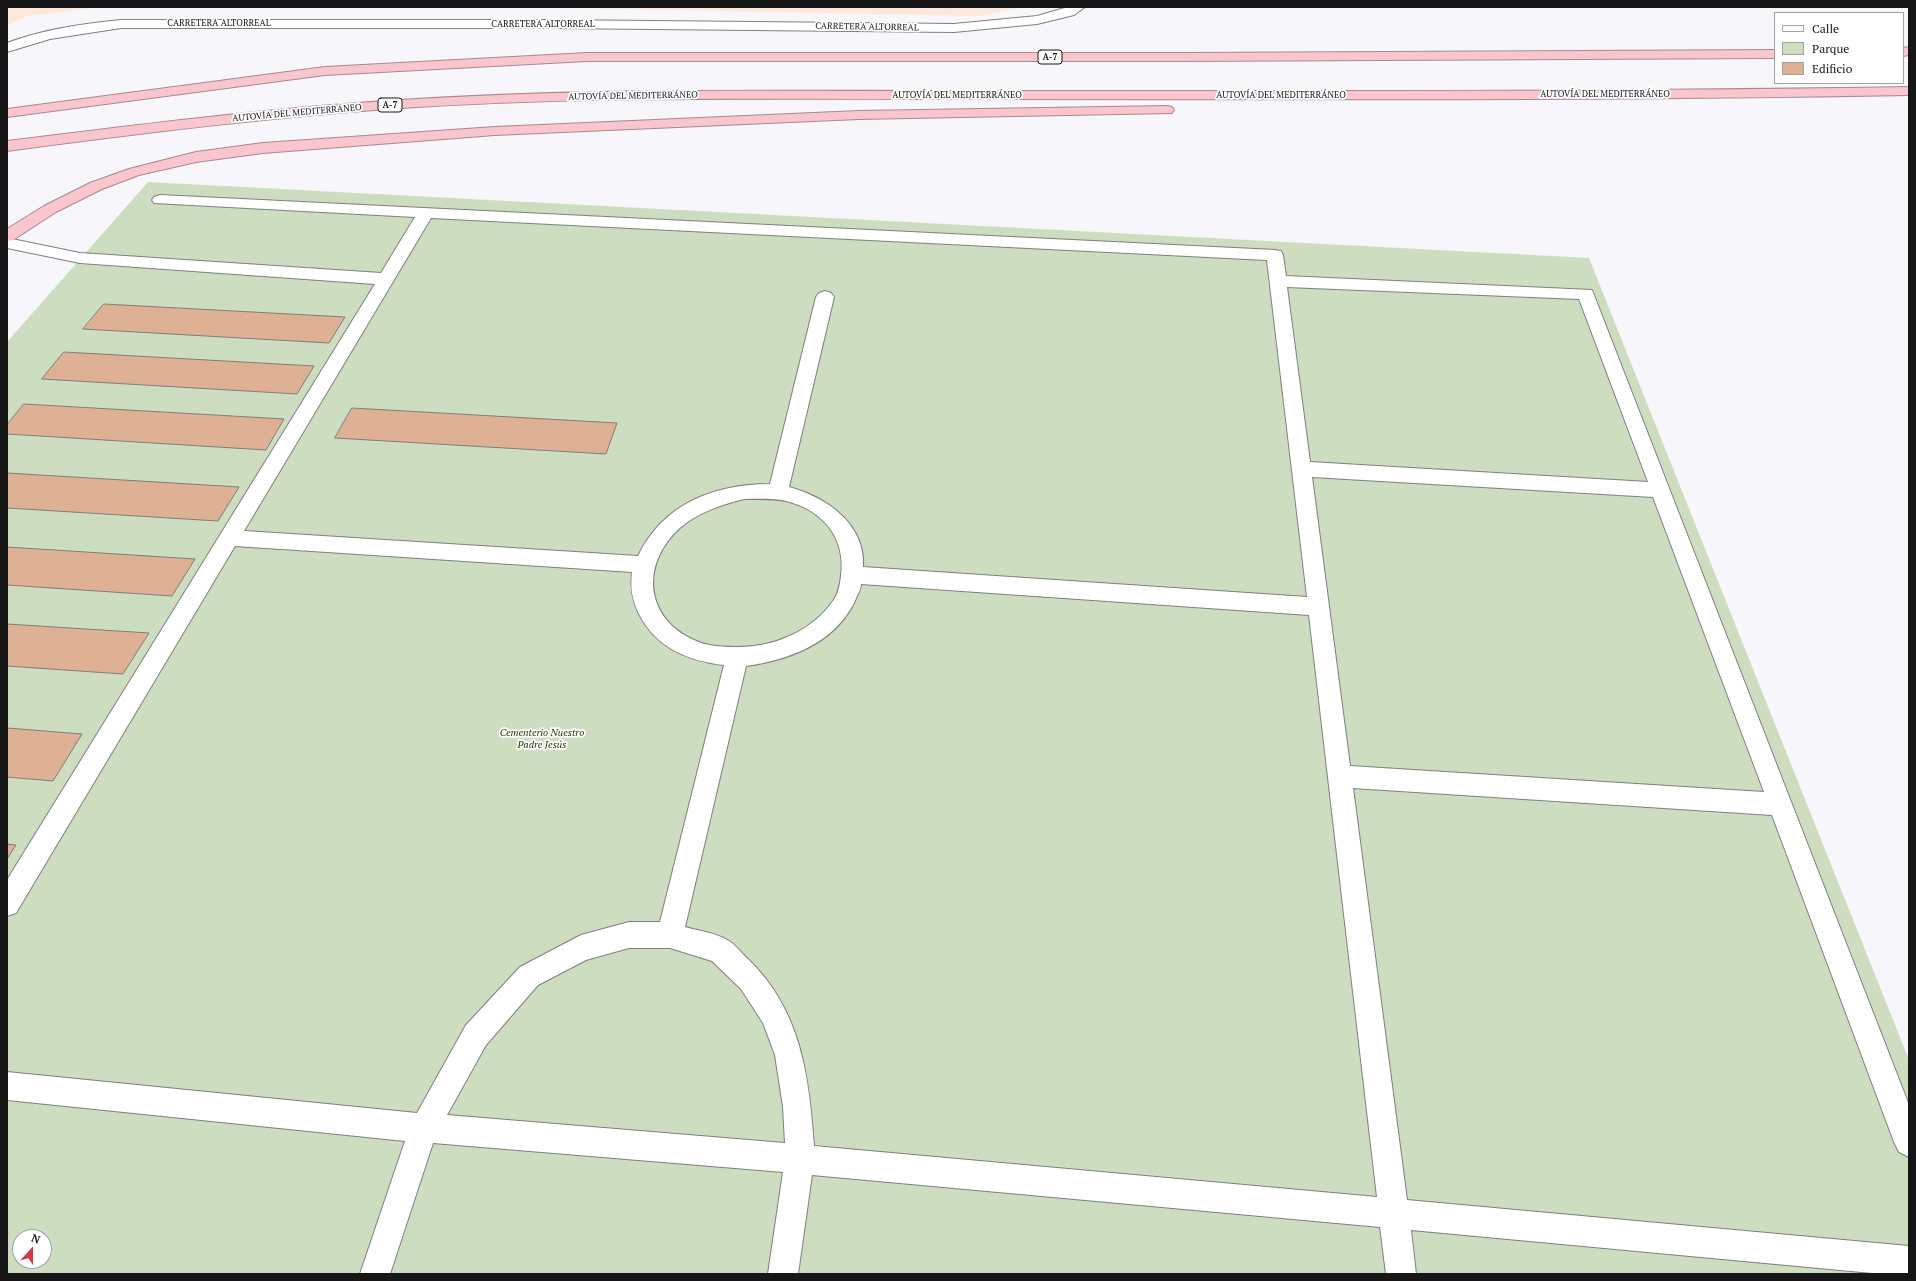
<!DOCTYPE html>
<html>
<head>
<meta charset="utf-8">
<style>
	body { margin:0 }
	#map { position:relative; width:1916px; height:1281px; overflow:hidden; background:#f7f6fa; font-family:"PT Serif",serif }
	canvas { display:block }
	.frame { position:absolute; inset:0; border:8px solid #161617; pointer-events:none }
	.legend { position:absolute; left:1774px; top:12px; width:130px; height:72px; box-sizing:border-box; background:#fff; border:1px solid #a2a2a2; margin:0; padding:5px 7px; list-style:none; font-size:12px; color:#161617 }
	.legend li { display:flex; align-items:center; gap:8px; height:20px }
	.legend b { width:20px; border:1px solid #a2a2a2 }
	.north { position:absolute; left:12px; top:1229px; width:40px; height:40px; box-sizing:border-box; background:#fff; border:1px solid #a2a2a2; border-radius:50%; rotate:21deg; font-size:11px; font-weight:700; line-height:16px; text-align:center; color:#161617 }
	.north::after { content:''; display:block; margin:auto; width:14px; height:18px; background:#cc3c49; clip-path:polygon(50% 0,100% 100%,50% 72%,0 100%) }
</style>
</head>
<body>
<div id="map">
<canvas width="1916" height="1281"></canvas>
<div class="frame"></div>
<ul class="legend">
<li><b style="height:5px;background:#fff"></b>Calle</li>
<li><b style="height:11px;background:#cdddc0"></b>Parque</li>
<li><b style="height:11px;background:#dfb194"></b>Edificio</li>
</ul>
<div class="north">N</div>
</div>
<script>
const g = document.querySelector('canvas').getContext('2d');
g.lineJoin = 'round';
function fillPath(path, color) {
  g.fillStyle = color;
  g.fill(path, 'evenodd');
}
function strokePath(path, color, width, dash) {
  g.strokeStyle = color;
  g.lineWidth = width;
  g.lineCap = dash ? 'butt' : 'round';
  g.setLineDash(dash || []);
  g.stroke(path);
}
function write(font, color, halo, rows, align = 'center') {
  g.font = font + ' "PT Serif",serif';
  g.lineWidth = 3.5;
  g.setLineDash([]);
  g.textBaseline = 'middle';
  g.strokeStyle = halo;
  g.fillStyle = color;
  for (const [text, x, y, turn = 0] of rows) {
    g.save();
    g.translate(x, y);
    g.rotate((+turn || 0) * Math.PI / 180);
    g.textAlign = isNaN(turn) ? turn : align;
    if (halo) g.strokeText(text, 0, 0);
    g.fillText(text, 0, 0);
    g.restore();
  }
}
fillPath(new Path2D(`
	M7 7H100L27 16 7 25Z
	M528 7H1024L978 16Z`), '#fde8d9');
fillPath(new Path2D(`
	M148 182 1589 258 1909 1060V1274H7V342ZM20 1237H44V1261H20Z`), '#cdddc0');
const building = new Path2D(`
	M104 304 345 317 329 343 83 329Z
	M64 352 314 366 297 394 42 379Z
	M24 404 284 419 266 450 7 434V425Z
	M352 408 617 423 606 454 335 438Z
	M7 473 239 487 218 521 7 508Z
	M7 547 195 559 172 596 7 585Z
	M7 624 149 633 123 674 7 666Z
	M7 728 82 734 53 781 7 777Z
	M7 844 16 845 7 859Z`);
fillPath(building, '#dfb194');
strokePath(building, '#807d7b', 1);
const service = new Path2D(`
	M160 195 1275 250 1281 251 1283 255 1286 276 1592 290 1909 1105V1157L1899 1152 1894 1142 1772 815 1353 788 1407 1200 1909 1246V1274H1883L1411 1230 1416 1274H1386L1380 1227 812 1175 798 1274H768L783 1172 433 1143 390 1274H360L405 1141 7 1100V1072L417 1113 466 1025 520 967 581 935 629 922H660L724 665C688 661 656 648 639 614 632 600 630 588 632 572L235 546 16 913 7 916V880L375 284 80 263 7 248V238L80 253 381 273 415 217 154 203 152 200 154 197ZM431 218 1267 260 1307 597 863 567C866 524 826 497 789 487L834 297 831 293 825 291 819 293 816 297 770 484C714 484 663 504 638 556L244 531ZM1287 287 1579 299 1648 482 1310 462ZM1312 477 1653 497 1764 792 1350 766ZM744 499C758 499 772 498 786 501 823 510 846 538 841 576 840 585 838 594 833 601 811 632 772 648 735 647 722 647 706 646 694 640 643 617 641 562 681 527 699 512 721 505 744 499ZM861 584 1309 615 1377 1197 814 1146C809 1076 801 1011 749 960 742 954 736 945 729 941 717 933 699 931 685 927L746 666C789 660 835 643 855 601 857 595 861 590 861 584ZM629 948H670L712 961 741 989 763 1023 775 1055 783 1107 785 1143 447 1115 486 1045 538 985 586 960Z`);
const tertiary = new Path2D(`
	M1068 7H1085L1074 15 1037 24 954 32 552 28H121L50 39 7 52V43C44 29 82 24 121 20H552L954 24 1037 16Z`);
const motorway = new Path2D(`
	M1909 47V55L1903 56V48Z
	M1775 50V58L1188 61H587L325 75 7 117V109L325 67 587 53H1188Z
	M1909 87V95C1593 101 1277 99 962 99 780 99 598 96 416 107 279 116 143 133 7 151V141C143 124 279 107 416 99 598 88 780 91 962 91 1277 91 1593 92 1909 87Z
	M1167 106 1172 107 1174 110 1172 113 859 119 495 135 263 153 196 162 139 175 102 189 56 212 13 240 7 241V229L44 206 90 183 129 169 196 152 263 143 495 127 859 111Z`);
strokePath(service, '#7f7e81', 2);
strokePath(tertiary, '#7f7e81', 2);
strokePath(motorway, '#aa888d', 2);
fillPath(service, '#fff');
fillPath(tertiary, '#fff');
fillPath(motorway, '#fac6cd');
write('9px', '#161617', '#fff', [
	["CARRETERA ALTORREAL",219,23],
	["CARRETERA ALTORREAL",543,24],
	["CARRETERA ALTORREAL",867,27,1],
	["AUTOVÍA DEL MEDITERRÁNEO",1605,94],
	["AUTOVÍA DEL MEDITERRÁNEO",957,95],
	["AUTOVÍA DEL MEDITERRÁNEO",1281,95],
	["AUTOVÍA DEL MEDITERRÁNEO",633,96,-1],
	["AUTOVÍA DEL MEDITERRÁNEO",297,113,-5]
]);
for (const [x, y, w] of [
	[1050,57,24],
	[390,105,24]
]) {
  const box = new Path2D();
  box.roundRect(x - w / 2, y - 7, w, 14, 3);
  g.fillStyle = '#fff';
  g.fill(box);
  strokePath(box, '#161617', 1);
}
write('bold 9px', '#161617', null, [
	["A-7",1050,57],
	["A-7",390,105]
]);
write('italic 10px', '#1b3000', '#fff', [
	["Cementerio Nuestro",542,733],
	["Padre Jesús",542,745]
]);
</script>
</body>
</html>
